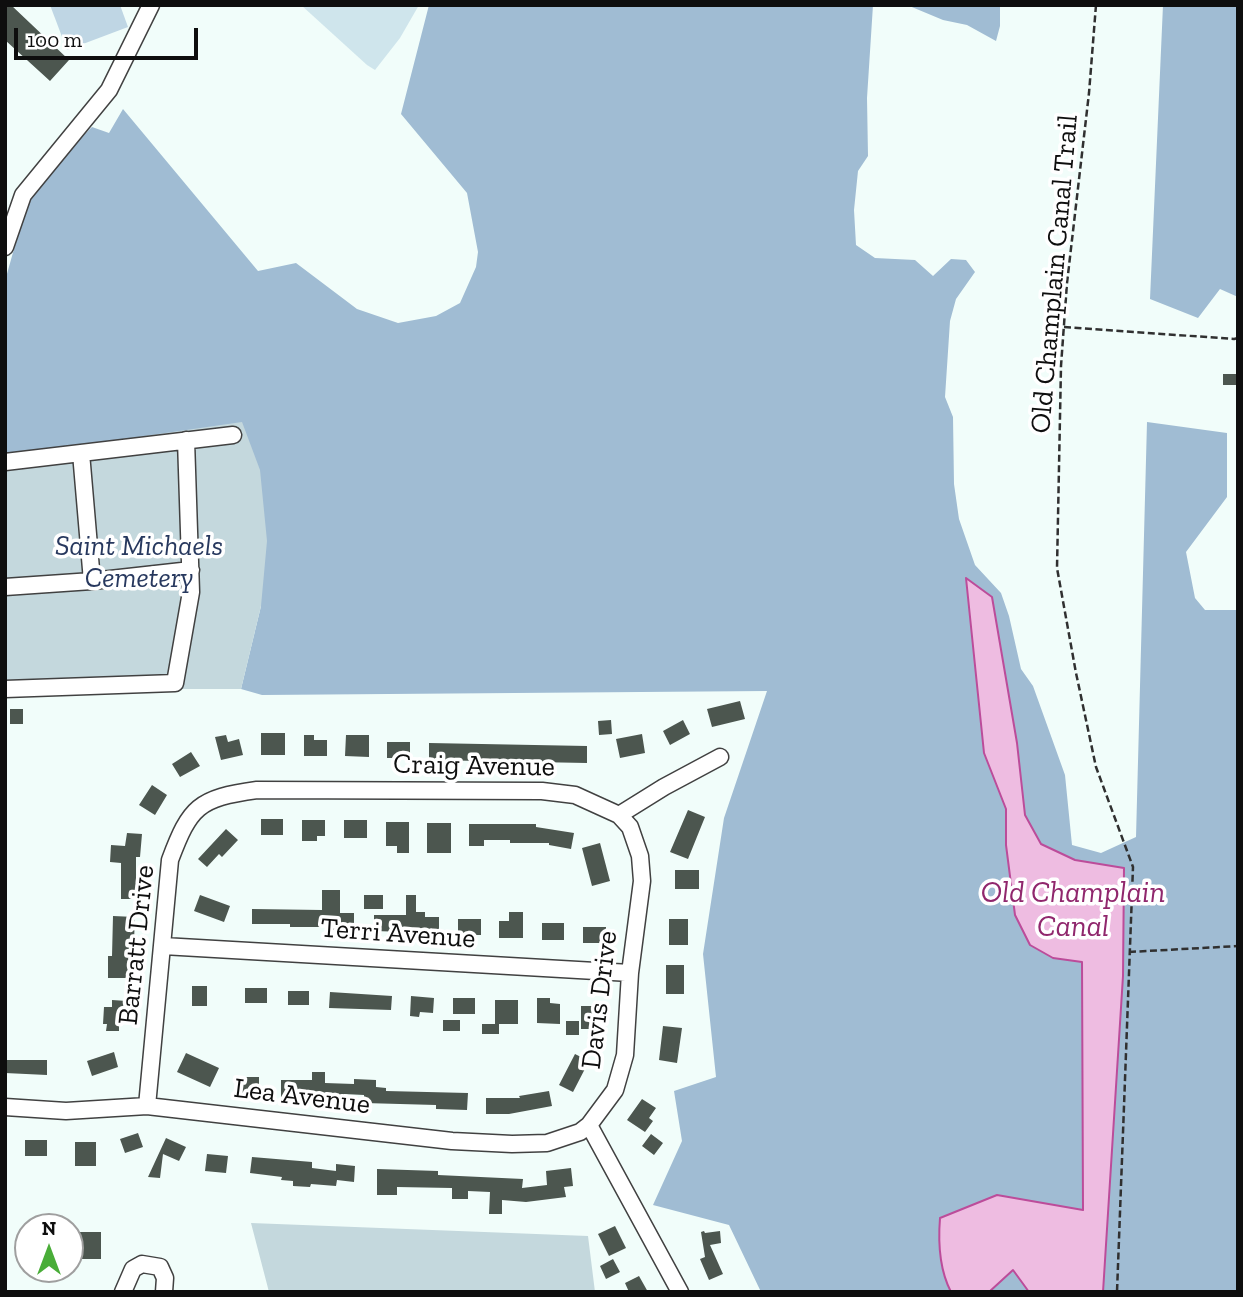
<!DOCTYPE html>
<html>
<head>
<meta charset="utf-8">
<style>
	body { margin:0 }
	#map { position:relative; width:1243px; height:1297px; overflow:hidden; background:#f1fdfa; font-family:"Zilla Slab",serif }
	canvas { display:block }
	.frame { position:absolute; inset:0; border:7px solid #0e0e0e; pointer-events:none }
	.north { position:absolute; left:14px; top:1213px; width:70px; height:70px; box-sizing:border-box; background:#fff; border:2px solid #9f9f9f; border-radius:50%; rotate:0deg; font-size:19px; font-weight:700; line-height:28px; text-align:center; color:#0e0e0e }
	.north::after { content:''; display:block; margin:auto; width:24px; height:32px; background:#49ad38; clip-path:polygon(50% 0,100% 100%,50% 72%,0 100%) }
	.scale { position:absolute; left:14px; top:28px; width:184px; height:32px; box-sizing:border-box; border:4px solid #0e0e0e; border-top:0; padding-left:9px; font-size:21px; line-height:24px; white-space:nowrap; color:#0e0e0e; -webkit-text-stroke:5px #fff; paint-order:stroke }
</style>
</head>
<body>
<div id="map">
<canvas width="1243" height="1297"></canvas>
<div class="frame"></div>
<div class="north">N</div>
<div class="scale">100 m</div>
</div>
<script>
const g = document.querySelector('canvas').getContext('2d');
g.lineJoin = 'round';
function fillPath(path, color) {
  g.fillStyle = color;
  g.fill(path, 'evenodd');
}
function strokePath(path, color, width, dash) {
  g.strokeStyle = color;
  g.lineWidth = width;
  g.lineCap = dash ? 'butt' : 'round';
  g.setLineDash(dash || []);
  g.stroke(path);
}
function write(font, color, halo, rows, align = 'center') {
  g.font = font + ' "Zilla Slab",serif';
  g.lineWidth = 7;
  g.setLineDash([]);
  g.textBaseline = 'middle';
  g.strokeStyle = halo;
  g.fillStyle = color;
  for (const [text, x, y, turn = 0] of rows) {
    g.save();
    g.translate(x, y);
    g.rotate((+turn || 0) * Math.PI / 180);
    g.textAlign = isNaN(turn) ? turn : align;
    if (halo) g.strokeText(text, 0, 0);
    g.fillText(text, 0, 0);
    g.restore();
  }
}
fillPath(new Path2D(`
	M50 5H120L128 27 67 50Z`), '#bfd6e4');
fillPath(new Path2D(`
	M429 5H873L867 98 868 156 858 171 854 210 856 245 875 258 915 260 933 276 951 259 966 260 975 272 956 299 950 321 945 397 953 417 954 484 959 519 975 565 1001 593 1009 616 1021 669 1033 686 1065 775 1072 845 1101 853 1136 837 1147 422 1227 433V497L1186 552 1195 598 1205 610H1238V1292H761L729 1225 653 1205 682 1141 674 1091 716 1077 703 954 724 818 767 691 262 695 241 689 261 606 5 456V281L28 199 60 158 92 127 109 133 123 109 258 271 296 263 357 309 398 323 436 316 460 303 476 267 478 252 467 193 401 114Z
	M907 5H1000V26L996 41 967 25 943 20Z
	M1163 5H1238V297L1220 289 1198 318 1150 299Z`), '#a0bcd3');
fillPath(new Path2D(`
	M242 422 260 470 267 541 261 606 241 689H5V456Z
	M251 1223 588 1236 595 1292H269Z`), '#c4d8dd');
fillPath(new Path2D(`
	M301 5H419L400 38 375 70 367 65Z`), '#cfe5ec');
const water = new Path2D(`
	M966 578 992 597 1017 743 1025 815 1041 844 1075 860 1124 868 1123 976 1103 1292H1029L1013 1270 989 1292H951C939 1269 938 1243 940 1218L997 1195 1083 1210 1082 962 1053 958 1030 945 1015 915 1006 845V809L984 753Z`);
fillPath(water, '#eebce1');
strokePath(water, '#bc4c9a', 2);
fillPath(new Path2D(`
	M5 5H11L69 60 50 81 5 40Z
	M1223 374H1238V385H1223Z
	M740 701 745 719 712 727 707 709Z
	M10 709H23V724H10Z
	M611 720 612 734 599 735 598 721Z
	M683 720 690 734 670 745 663 731Z
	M261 733H285V755H261Z
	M642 734 645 753 620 758 616 739Z
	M226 735 228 742 239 739 243 755 221 760 215 737Z
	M304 735H314V740H327V756H304Z
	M346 735H369V757L345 756Z
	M387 742H410V758H387Z
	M429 743 587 746V763L429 760Z
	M191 752 200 766 180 777 172 764Z
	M152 785 167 795 155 815 139 805Z
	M688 810 705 817 688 859 670 852Z
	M261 819H283V835H261Z
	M302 820H325V836H317V841H302Z
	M344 820H367V838H344Z
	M386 822H409V853H397V846H386Z
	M427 823H451V853H427Z
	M469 824H536V827L574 833 571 849 549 845V843H510V840H484V846H469Z
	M226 829 238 840 222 857 219 854 207 867 198 859Z
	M127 833 142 834 140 857H136V899H121V863L110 862 111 845 125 846Z
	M600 843 610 881 592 886 582 848Z
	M675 870H699V889H675Z
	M322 890H340V913H354V930H330V927H290V924H252V909L322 910Z
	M200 895 230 906 224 922 194 911Z
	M364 895H383V909H364Z
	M406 895H416V912H425V917H439V933L374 931V915H406Z
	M509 912H523V938H499V921H509Z
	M113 916 135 917 134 941H131V978H108V956H112Z
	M458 919H481V935H458Z
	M669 919H688V945H669Z
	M542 923H564V940H542Z
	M583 927H606V943H583Z
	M666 965H684V994H666Z
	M192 986H207V1006H192Z
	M245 988H267V1003H245Z
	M288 991H309V1005H288Z
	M330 992 392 996 391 1010 329 1008Z
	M411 996 434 998 433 1013 420 1012 419 1017 410 1016Z
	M453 998H475V1014H453Z
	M537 998H550V1003L560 1004V1024L537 1023Z
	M112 1000 127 1001 126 1024H119V1031H106L107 1024H103L104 1007H112Z
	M495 1000H518V1024H499V1034H482V1024H495Z
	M581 1006H596V1029H581Z
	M443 1020H460V1031H443Z
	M566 1021H579V1035H566Z
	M663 1026 682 1028 677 1063 659 1060Z
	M114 1052 118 1067 92 1076 87 1061Z
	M186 1053 219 1068 210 1087 177 1072Z
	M575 1054 589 1061 573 1092 559 1085Z
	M5 1060H47V1075L5 1073Z
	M312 1072H325V1083L354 1084V1079L376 1080V1087L386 1088V1091L468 1093 467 1110 436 1109V1105L364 1103V1095L344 1094V1099L281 1097V1080H312Z
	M239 1077H259V1093H239Z
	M549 1091 552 1106 509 1114H486V1098H520L519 1096Z
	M642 1099 656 1108 649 1118 653 1121 645 1132 627 1120Z
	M138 1133 143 1147 125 1153 120 1139Z
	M651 1134 663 1143 654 1155 642 1146Z
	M166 1138 186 1147 179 1161 163 1154 160 1178 148 1177Z
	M25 1140H47V1156H25Z
	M75 1142H96V1166H75Z
	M207 1154 228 1156 226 1173 205 1171Z
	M252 1157 312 1162V1168L336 1171V1164L355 1166 354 1182 337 1180 336 1186 311 1184 310 1187 293 1186V1181L281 1180 282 1177 250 1173Z
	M571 1168 573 1186 564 1187 566 1197 526 1202 502 1200V1214H489L490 1192 468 1191V1199H452V1188L397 1187V1195H377V1169L438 1171V1175L523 1179 522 1188 547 1185 546 1171Z
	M615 1226 626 1248 609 1256 598 1234Z
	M704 1231 705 1233 720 1231 721 1243 710 1245 723 1274 709 1280 700 1259 705 1257 701 1232Z
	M70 1232H101V1259H70Z
	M613 1259 620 1272 606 1279 600 1266Z
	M639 1276 648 1292H629L625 1283Z`), '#4c564f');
const minor = new Path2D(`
	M5 247 23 195 109 90 151 5
	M81 453 92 581
	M5 462 233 435
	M5 587 92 581 191 570
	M5 689 175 683 191 592 186 440
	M163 946 630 973
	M147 1106 170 860C190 807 198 798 257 790L542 791 575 795 619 815 664 787 720 757
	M5 1107 66 1111 147 1106 452 1141 512 1144 547 1143 580 1132 589 1125 615 1090 625 1055 630 973 642 881 640 856 630 827 619 815
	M589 1125 680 1292
	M123 1292 133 1269 142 1264 160 1267 165 1278 164 1292`);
strokePath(minor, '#414141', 19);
strokePath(new Path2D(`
	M1096 5 1089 93 1067 283 1061 366 1057 568 1076 673 1096 767 1133 867 1117 1292
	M1064 327 1234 339 1238 338
	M1129 952 1238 946`), '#303030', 2.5, [7, 3.5]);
strokePath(minor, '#fff', 16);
write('28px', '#0e0e0e', '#fff', [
	["Old Champlain Canal Trail",1055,274,-85],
	["Craig Avenue",474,766,1],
	["Terri Avenue",398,934,4],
	["Barratt Drive",137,945,-84],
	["Davis Drive",600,1000,-83],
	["Lea Avenue",302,1097,7]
]);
write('italic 28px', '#27385e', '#fff', [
	["Saint Michaels",139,547],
	["Cemetery",139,579]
]);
write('italic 30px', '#90276d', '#fff', [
	["Old Champlain",1073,893],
	["Canal",1073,927]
]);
</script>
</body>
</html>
